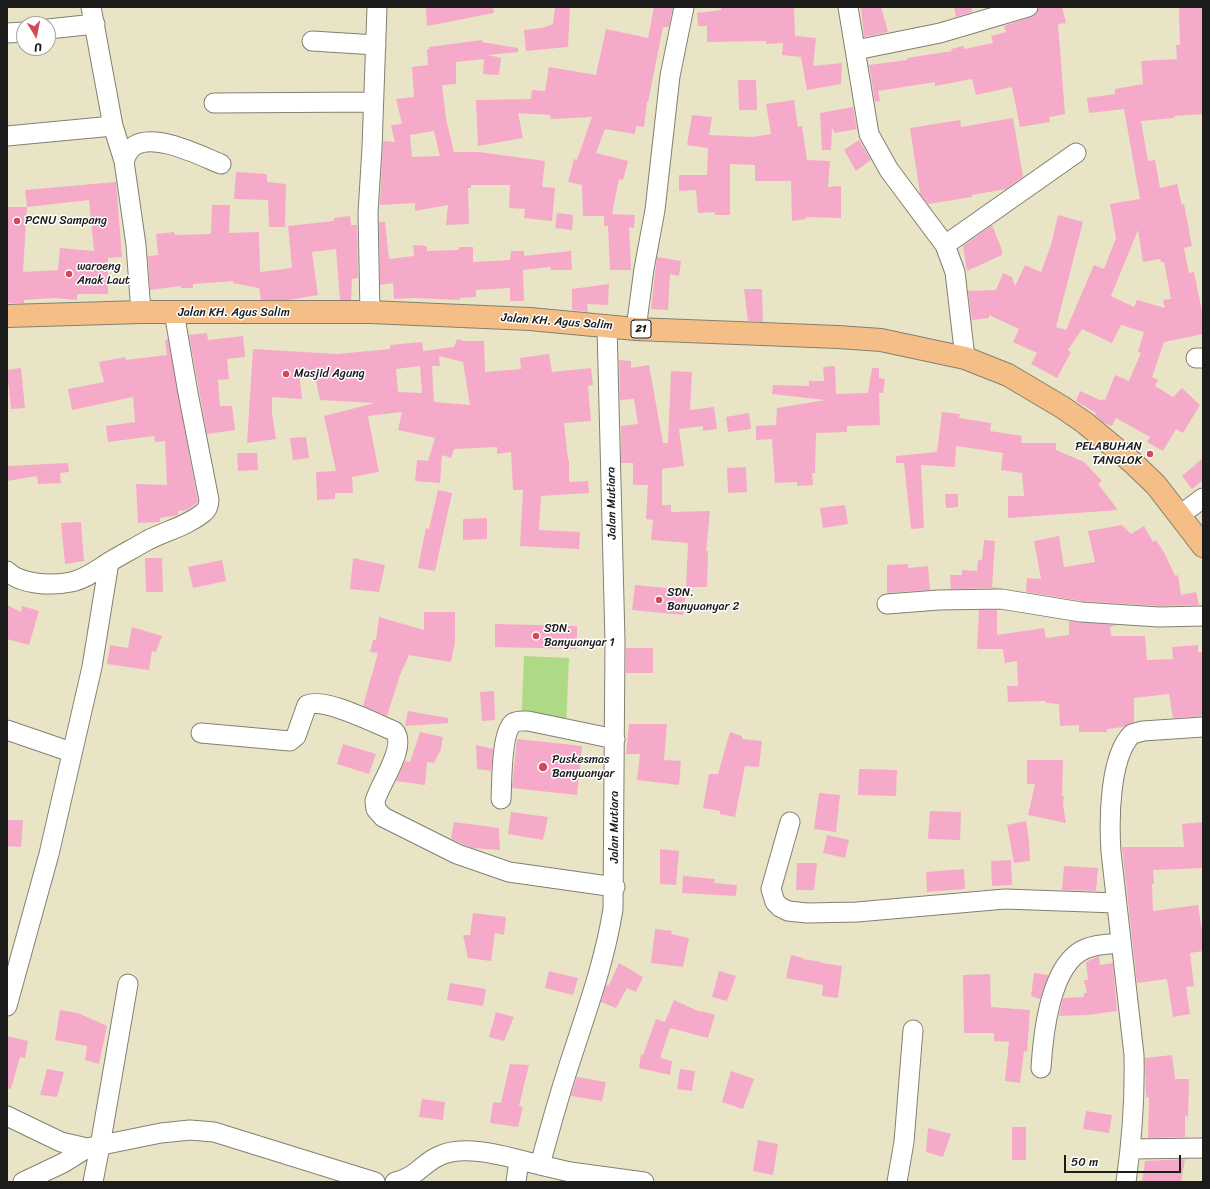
<!DOCTYPE html>
<html>
<head>
<meta charset="utf-8">
<style>
	body { margin:0 }
	#map { position:relative; width:1210px; height:1189px; overflow:hidden; background:#eae4c6; font-family:Sriracha,sans-serif }
	canvas { display:block }
	.frame { position:absolute; inset:0; border:8px solid #1c1c1c; pointer-events:none }
	.north { position:absolute; left:16px; top:16px; width:40px; height:40px; box-sizing:border-box; background:#fff; border:1px solid #a4a4a4; border-radius:50%; rotate:170deg; font-size:11px; font-weight:700; line-height:16px; text-align:center; color:#1c1c1c }
	.north::after { content:''; display:block; margin:auto; width:14px; height:18px; background:#d1495b; clip-path:polygon(50% 0,100% 100%,50% 72%,0 100%) }
	.scale { position:absolute; left:1064px; top:1155px; width:117px; height:18px; box-sizing:border-box; border:2px solid #1c1c1c; border-top:0; padding-left:5px; font-size:12px; line-height:14px; white-space:nowrap; color:#1c1c1c; -webkit-text-stroke:3px #fff; paint-order:stroke }
</style>
</head>
<body>
<div id="map">
<canvas width="1210" height="1189"></canvas>
<div class="frame"></div>
<div class="north">U</div>
<div class="scale">50 m</div>
</div>
<script>
const g = document.querySelector('canvas').getContext('2d');
g.lineJoin = 'round';
function fillPath(path, color) {
  g.fillStyle = color;
  g.fill(path, 'evenodd');
}
function strokePath(path, color, width, dash) {
  g.strokeStyle = color;
  g.lineWidth = width;
  g.lineCap = dash ? 'butt' : 'round';
  g.setLineDash(dash || []);
  g.stroke(path);
}
function write(font, color, halo, rows, align = 'center') {
  g.font = font + ' Sriracha,sans-serif';
  g.lineWidth = 3;
  g.setLineDash([]);
  g.textBaseline = 'middle';
  g.strokeStyle = halo;
  g.fillStyle = color;
  for (const [text, x, y, turn = 0] of rows) {
    g.save();
    g.translate(x, y);
    g.rotate((+turn || 0) * Math.PI / 180);
    g.textAlign = isNaN(turn) ? turn : align;
    if (halo) g.strokeText(text, 0, 0);
    g.fillText(text, 0, 0);
    g.restore();
  }
}
fillPath(new Path2D(`
	M524 656 569 658 566 728 521 727Z`), '#aeda86');
fillPath(new Path2D(`
	M440 7H493L494 13 427 26 426 8Z
	M555 7H570L568 47 526 51 524 30 542 28 553 24Z
	M654 7H673L669 27H663L648 102H647L644 127 636 126 635 134 605 129 596 153 628 161 623 180 619 179 612 214 635 215 634 228 629 227 631 270H610L608 226H604V216H583L582 185 568 182 574 159 577 160 592 117 551 119 550 115 518 113 523 138 478 146 476 100 531 99 532 90 545 91 549 67 596 75 606 29 648 38Z
	M721 7H794L795 36 816 38 813 66 842 63 841 84 807 90 801 57 782 55 783 43 766 44V41L707 42V26H698L697 13 721 10Z
	M861 7H881L888 32 864 37Z
	M954 7H971L972 12 956 17Z
	M1039 7H1062L1066 23 1058 24 1065 114 1049 117 1050 122 1020 127 1012 87 976 95 972 79 935 86V82L878 91 880 101 875 102 869 65 907 60V58L952 51 951 49 964 46V49L993 43 991 36 1006 32 1004 26 1031 17 1036 14Z
	M1179 7H1203V114L1174 116V118L1141 121 1148 161 1155 160 1160 188 1177 184 1182 205 1184 204 1192 246 1184 248 1189 273 1194 272 1203 316V334L1164 342 1152 377 1158 380 1155 386 1173 397 1182 388 1200 405 1183 433 1176 429 1163 451 1147 442 1150 437 1116 418 1112 426 1104 423 1095 415 1096 413 1076 401 1080 391 1102 401V399L1105 400 1115 375 1129 381 1141 353 1138 352 1144 332 1121 325 1112 343 1082 329 1068 350 1071 352 1057 378 1031 364 1037 353 1013 342 1019 329 989 315V318L972 320 968 291 996 290 1003 273 1012 277 1015 286 1025 265 1041 272 1051 245 1058 215 1083 222 1056 327 1066 330 1094 265 1104 269 1116 238 1110 204 1140 199 1124 109 1089 113 1087 98 1115 94V89L1143 84 1141 61 1177 59 1176 45H1180ZM1138 230 1143 262 1160 259 1161 262H1164L1171 299 1163 300 1165 308 1137 300 1134 307 1111 296Z
	M482 40V42L518 48V52L488 55 501 58 499 75 483 74 484 59 456 62V84L442 85 446 119 454 152H479L545 161 542 187 555 188 552 221 524 218 525 209 509 208 510 185H471V188H468L469 224 446 225 448 205 415 211V203L380 205 383 141 395 142 391 125 402 124 396 99 414 97 412 67 428 65 427 49H429V47ZM434 131 440 156 412 157 410 135Z
	M738 80H756L757 110H739Z
	M794 100 798 127 802 126 807 160 830 161 828 187 841 186V218L806 217V219L792 221 791 181H755V165L730 164V215H715V212L698 213 696 190 679 191V175H707L708 148 687 145 692 115 712 117 709 135 753 137 771 134 766 104Z
	M853 107 857 129 835 133 832 128 831 150H822L820 113Z
	M1013 118 1023 177 1006 189 972 195V197L928 204 920 194 910 128 960 120 961 127Z
	M859 140 871 160 856 171 844 150Z
	M236 172 267 174V182L286 184 285 227H269L268 200 234 199Z
	M116 182 122 257 108 258V294H77V300L53 298 24 300V303H7V207H27L25 190ZM89 200 94 251 60 248 58 270 23 272 27 207Z
	M212 205H230L229 233 259 232 260 272 292 268 288 226 334 221V218L350 216 351 225H357L358 278 352 279 351 300H340L336 249 312 252 318 295 289 300H261L259 288 233 283V281L193 284V288H181V286L150 290 148 256 158 255 156 234 174 232 175 235 211 234Z
	M557 213 573 215 572 230 555 228Z
	M379 222H385L389 259 414 256 413 245 427 246V251L459 250V247H473V262L510 260 511 251H524V256L571 251 572 270H551V267L523 270 524 301H510V288L476 290V297L460 298V300L415 298 394 299 393 283 380 285Z
	M992 225 1002 250V255L967 271 963 246Z
	M657 257 681 261 679 276 670 274 668 310 651 309Z
	M609 284 608 305 587 304 588 312 572 310V289Z
	M744 289H762L763 322 748 321Z
	M207 333 208 340 243 336 245 357 227 359 229 379 218 380 220 406H232L235 430 207 434 189 335Z
	M168 339 198 502 187 510 178 511V515L160 518V522L138 523 136 484 167 485 165 441 155 442 154 436 108 442 106 426 135 422 133 397 72 410 68 389 104 382 99 362 125 357 126 360 167 355 165 340Z
	M457 339 464 341H484L485 372 521 369 520 358 549 354 552 372 591 368 593 385 588 386 591 421 564 423 568 460H569V482L588 481 589 493 541 496 539 530 580 532 579 549 520 546 523 490H513L511 452 497 454V447L454 449 451 458 442 455 440 483 415 481 417 460 428 461 435 438 398 430 402 412 368 416 379 472 352 477 353 493H335V499L317 500 316 472 336 471 324 416 375 403 320 400 314 371 299 373 302 399 272 397V413L276 439 247 443 253 349 337 354 390 349V345L422 342 423 351 454 347ZM439 356 463 362 470 405 434 402 432 366H440ZM420 366 422 393 398 392 396 369Z
	M619 360 631 361V368L649 365 663 443H668L671 371 692 372 690 410 714 407 717 429 703 431V426L679 429 684 466 662 469V505H671V512L710 511 706 551H708L707 587H686L688 543 651 540 653 520 646 519 648 485H633V463H621V426L638 424 634 399 620 400Z
	M835 366 836 394 868 393 872 368H879V378L885 379 883 393H879L880 425 847 426V432L816 433 815 473H812L813 485 797 486V482L775 483 772 439 756 440V426L776 425 777 408 825 400 772 394 773 385 809 386V381H824L823 367Z
	M21 368 25 408 11 409 7 370Z
	M942 412 960 414 959 418 991 423 990 431 1022 436 1021 443H1056V450L1084 462 1102 481 1098 484 1118 510 1008 518V496H1024L1022 473 1001 470 1003 453 956 446 955 467 921 465 924 528 911 529 904 463H896V456L937 452Z
	M749 413 751 429 728 432 726 417Z
	M306 437 309 458 293 460 290 438Z
	M237 453H257L258 470 238 471Z
	M1203 458V480L1192 489 1182 476Z
	M68 463 69 472 60 473 61 483 38 484 37 476 7 481V466Z
	M746 467 747 492 728 493 727 468Z
	M438 490 452 493 435 571 418 568 426 528 429 529Z
	M945 494H958V507L946 508Z
	M845 505 848 524 823 528 820 508Z
	M487 518V539L463 540V519Z
	M81 522 84 561 65 564 61 523Z
	M1122 525 1131 534 1144 526 1153 542 1156 540 1165 554 1175 576 1178 575 1181 595 1196 592 1199 605 1159 606 1082 601 1026 592 1027 578 1041 579 1034 541 1059 536 1064 567 1095 562 1088 531Z
	M984 540 995 541 992 587 998 588 951 589 950 575H962V570L977 571 978 560H982Z
	M145 558H162L163 592H146Z
	M353 558 385 565 379 592 350 589Z
	M222 560 226 581 193 588 188 567Z
	M908 564V568L928 566 930 590 887 593V565Z
	M635 585 686 590 683 615 632 610Z
	M7 605 21 612 22 606 39 611 29 645 7 639Z
	M979 610H997V635L1044 628 1046 638 1069 635V621L1117 625 1110 627 1111 636H1145L1147 660 1173 659 1172 647 1198 645V652H1203V716L1173 718 1169 694 1134 698V722L1123 727 1107 729V732H1079V725L1060 726 1059 704 1046 703V701L1008 702 1007 686H1018L1017 661 1005 663 1003 649H977Z
	M424 612H455V642L451 662 409 655 400 675 387 716 363 706 378 653 370 652 373 640H376L379 617 424 630Z
	M495 624 577 626V649L495 647Z
	M132 627 162 636 156 652 152 651 149 670 107 664 110 645 128 648Z
	M626 648H653V673H626Z
	M494 691 495 720 482 721 480 692Z
	M408 711 448 718V723L405 726Z
	M629 724H667L664 760 681 761 679 785 637 780 640 754H626Z
	M420 732 443 737 441 749 434 763 427 762 425 785 396 781 405 761 410 762Z
	M730 732 742 736V739L762 741 759 767 745 766 735 817 720 814V811L703 808 709 774H718Z
	M517 739 582 746 577 795 512 788Z
	M343 744 376 754 369 774 337 764Z
	M476 745 493 749 491 771 477 769Z
	M1027 760H1063L1062 796 1064 797 1063 805 1066 823 1028 815 1035 784H1027Z
	M859 769 897 770 896 796 858 795Z
	M819 793 840 795 836 832 814 829Z
	M930 811 961 812 960 840 928 839Z
	M511 812 548 817 543 840 508 834Z
	M7 820H23L21 847 7 846Z
	M1026 821 1029 841 1030 861 1014 863 1007 825Z
	M454 822 499 828 500 850 472 848 451 839Z
	M1203 822V868L1153 870 1154 884H1152L1153 911 1198 905 1203 937V951L1190 953 1194 986 1186 987 1190 1014 1173 1017 1167 979 1137 983 1122 847H1184L1182 824Z
	M827 835 849 840 845 858 823 853Z
	M660 849 679 851 676 885 660 884Z
	M1011 860 1012 885 992 886 991 861Z
	M797 863H817L814 890H796Z
	M1064 866 1098 868 1096 891 1062 890Z
	M964 869 965 889 927 892 926 872Z
	M683 876 715 879 714 883 737 885 736 896 682 893Z
	M473 913 506 917 504 935 495 933 491 961 468 958 463 935H470Z
	M655 929 672 931 671 934 689 938 683 967 651 963Z
	M791 955 803 958V959L821 962V963L842 966 838 998 822 996 823 985 786 978Z
	M1099 956 1100 965 1113 963 1117 1011 1087 1015 1059 1016 1063 998 1084 997V993H1087L1084 980H1088L1086 962Z
	M619 963 643 977 636 992 627 988 616 1008 601 1002 605 988 607 985H609Z
	M549 971 578 978 573 995 545 988Z
	M719 971 736 976 727 1001 712 997Z
	M1034 973 1049 975 1040 999 1031 996Z
	M990 974 991 1007 1030 1010 1027 1052 1024 1051 1020 1083 1005 1081 1009 1042 994 1041V1033H964L963 975Z
	M450 983 486 989 483 1006 447 1000Z
	M674 1000 700 1012 701 1011 715 1015 708 1038 670 1028 660 1058 672 1061 670 1075 639 1068 641 1054 643 1055 656 1019 665 1022Z
	M60 1010 78 1013 107 1026 99 1064 85 1060 87 1046 55 1040Z
	M496 1012 514 1017 504 1041 489 1037Z
	M7 1036 28 1041 25 1058 20 1057 11 1089 7 1088Z
	M1172 1055 1175 1079H1189L1188 1117 1185 1116V1137L1148 1138 1149 1097 1146 1098 1145 1058Z
	M510 1064 529 1065 519 1106 523 1107 518 1127 490 1123 493 1102 501 1103Z
	M47 1069 64 1072 57 1097 40 1095Z
	M680 1069 695 1071 692 1091 677 1089Z
	M731 1071 754 1079 743 1109 722 1102Z
	M577 1077 606 1082 602 1101 571 1096Z
	M422 1099 445 1102 443 1120 419 1117Z
	M1086 1111 1112 1115 1109 1133 1083 1129Z
	M1012 1127H1026V1160H1012Z
	M928 1128 951 1134 943 1157 926 1152Z
	M758 1140 778 1144 773 1175 753 1171Z
	M1185 1159 1181 1182H1142L1145 1161Z`), '#f5aaca');
const minor = new Path2D(`
	M91 7 113 126 124 161 136 245 141 312
	M848 7 869 134 889 170 945 245 955 272 965 358
	M48 29 95 24
	M7 33 24 32
	M312 41 376 45
	M856 50 940 33 1028 7
	M214 103 373 102
	M7 136 113 126
	M124 161C126 156 129 149 134 146 154 132 201 156 221 164
	M945 245 1076 153
	M370 312 368 213 372 148 377 7
	M607 326 615 641 613 909C605 960 588 1007 572 1056 560 1092 550 1128 540 1165L570 1172 644 1182
	M636 329 644 269 655 210 670 76 684 7
	M1196 358H1203
	M1180 515 1203 498
	M7 571C21 585 52 586 71 582 86 579 98 569 111 561 123 554 136 547 148 540 166 531 187 526 203 513 207 510 209 506 209 500L188 393 174 312
	M887 604 939 600 1001 599 1081 612 1159 617 1203 616
	M7 730 71 752
	M201 733 290 741 296 736 307 705C325 697 376 724 394 731 408 746 380 783 375 801L376 809 383 817 457 854 509 872 615 887
	M501 799C502 783 501 733 513 723 518 720 523 721 528 721L615 739
	M790 822 771 889 775 902 780 907 788 911 807 913 857 912 1005 899 1116 903
	M7 1006 49 854 92 667 109 562
	M1041 1068C1043 1035 1050 964 1085 949 1096 944 1109 944 1121 943
	M7 1116 61 1142 87 1148
	M1131 1149 1203 1148
	M23 1182 63 1163 87 1148 161 1133 190 1130 214 1132 375 1182
	M93 1182 100 1146 128 984
	M395 1182C415 1178 421 1165 437 1157 464 1142 511 1158 540 1165
	M516 1182 519 1160
	M897 1182 904 1142 913 1030
	M1126 1182C1132 1140 1135 1098 1134 1055L1111 852C1109 821 1109 757 1132 734L1143 731 1203 727`);
const highway = new Path2D(`
	M7 316 141 312H370L530 319 636 329 838 337 881 340 965 358 1008 375 1062 407 1085 423 1132 462 1156 485 1203 546`);
strokePath(minor, '#838071', 21);
strokePath(highway, '#838071', 24);
strokePath(minor, '#fff', 19);
strokePath(highway, '#f5be86', 22);
for (const [x, y, r, color] of [
	[17,221,4,"#d1495b"],
	[69,274,4,"#d1495b"],
	[286,374,4,"#d1495b"],
	[1150,454,4,"#d1495b"],
	[659,600,4,"#d1495b"],
	[536,636,4,"#d1495b"],
	[543,767,5,"#d1495b"]
]) {
  const dot = new Path2D();
  dot.arc(x, y, r, 0, 2 * Math.PI);
  g.fillStyle = color;
  g.fill(dot);
  strokePath(dot, '#fff', 1.5);
}
for (const [x, y, w] of [
	[641,329,20]
]) {
  const box = new Path2D();
  box.roundRect(x - w / 2, y - 9, w, 18, 3);
  g.fillStyle = '#fff';
  g.fill(box);
  strokePath(box, '#1c1c1c', 1);
}
write('bold 11px', '#1c1c1c', null, [
	["21",641,329]
]);
write('12px', '#1c1c1c', '#fff', [
	["PCNU Sampang",25,221],
	["waroeng",77,267],
	["Anak Laut",77,281],
	["Masjid Agung",294,374],
	["PELABUHAN",1142,447,"right"],
	["TANGLOK",1142,461,"right"],
	["SDN.",667,593],
	["Banyuanyar 2",667,607],
	["SDN.",544,629],
	["Banyuanyar 1",544,643],
	["Puskesmas",552,760],
	["Banyuanyar",552,774]
], 'left');
write('12px', '#1c1c1c', '#fff', [
	["Jalan KH. Agus Salim",234,313],
	["Jalan KH. Agus Salim",557,322,4],
	["Jalan Mutiara",612,503,-91],
	["Jalan Mutiara",615,827,-90]
]);
</script>
</body>
</html>
